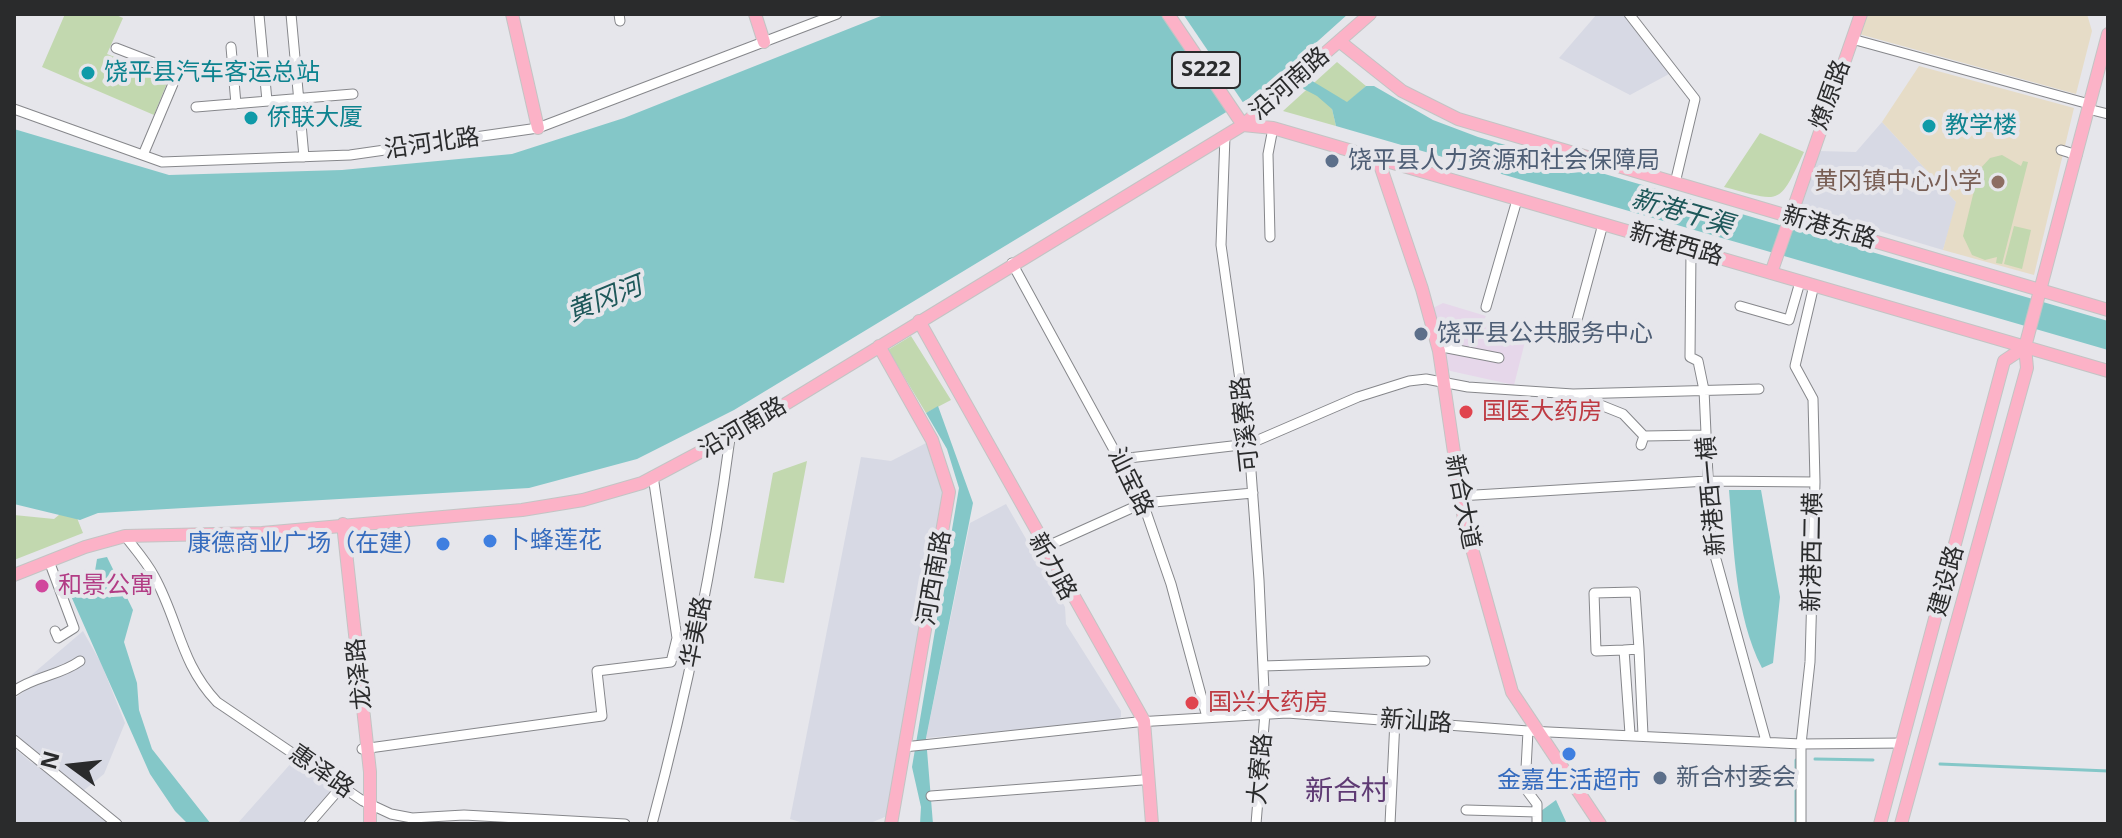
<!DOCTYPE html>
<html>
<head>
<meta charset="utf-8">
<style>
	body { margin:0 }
	#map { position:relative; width:2122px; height:838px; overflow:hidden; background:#e6e6eb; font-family:"Open Sans",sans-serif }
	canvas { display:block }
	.frame { position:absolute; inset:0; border:16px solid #2a2b2c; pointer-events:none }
	.north { position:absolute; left:32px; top:726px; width:80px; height:80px; -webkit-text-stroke:6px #e6e6eb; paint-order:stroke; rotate:285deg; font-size:22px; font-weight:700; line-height:32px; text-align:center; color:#2a2b2c }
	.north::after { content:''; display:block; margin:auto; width:28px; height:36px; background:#2a2b2c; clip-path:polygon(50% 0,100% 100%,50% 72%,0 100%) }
</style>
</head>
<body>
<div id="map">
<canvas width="2122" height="838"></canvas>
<div class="frame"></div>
<div class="north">N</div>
</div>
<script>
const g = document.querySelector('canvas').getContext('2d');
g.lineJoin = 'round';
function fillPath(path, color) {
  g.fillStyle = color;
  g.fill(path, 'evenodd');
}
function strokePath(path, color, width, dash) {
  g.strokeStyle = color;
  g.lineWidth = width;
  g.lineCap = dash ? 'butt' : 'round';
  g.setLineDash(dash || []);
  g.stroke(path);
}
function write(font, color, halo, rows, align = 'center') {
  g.font = font + ' "Open Sans","Noto Sans SC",sans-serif';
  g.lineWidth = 8;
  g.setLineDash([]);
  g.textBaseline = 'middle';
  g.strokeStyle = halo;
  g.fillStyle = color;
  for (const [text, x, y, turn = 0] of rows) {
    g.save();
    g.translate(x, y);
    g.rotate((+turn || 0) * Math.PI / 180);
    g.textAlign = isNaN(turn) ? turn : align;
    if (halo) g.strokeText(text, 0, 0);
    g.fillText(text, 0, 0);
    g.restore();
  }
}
fillPath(new Path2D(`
	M1443 303 1486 316 1484 320 1528 330 1514 385 1446 370 1433 308Z`), '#e6d7ea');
fillPath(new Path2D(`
	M1597 14H1623L1669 74 1630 95 1559 58Z
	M1882 122 1957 203 1943 250 1799 207 1818 151 1856 152Z
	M932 440 949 492 892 814 868 824H807L790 819 861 457 891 461Z
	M1006 504 1065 607 1066 624 1121 711V717L1112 721 926 738 970 523Z
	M83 631 101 663 125 723 104 774 83 791 123 824H14V748L32 763 50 764 14 733V699L33 685 28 678Z
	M293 761 333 789 305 824H237Z`), '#d7d9e4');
fillPath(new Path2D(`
	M1867 14H2087L2092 31 2076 94 1859 34Z
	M1919 66 2074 108 2034 275 1943 250 1956 202 1882 122Z`), '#e6dcc7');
fillPath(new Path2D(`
	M65 14H114L123 18 107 54 169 78 154 115 42 67Z
	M1337 62 1366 86 1347 103 1340 98 1332 109 1336 126 1283 111Z
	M1760 133 1804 152C1778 207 1782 202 1724 187Z
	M2002 155 2021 166 2023 161 2028 162 2002 264 1996 263 1997 257 1985 260 1972 255 1963 236 1979 170 1990 158Z
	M2014 226 2031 230 2022 269 2004 264Z
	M911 336 951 400 926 413 888 350Z
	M807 461 784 583 754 578 773 473Z
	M65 510 77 518 83 533 14 560V515L54 519Z`), '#c2d8af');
fillPath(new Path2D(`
	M886 14H1348L1289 67 1347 102 1366 86H1374L1433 120 1478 137 2108 321V350L1336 126 1332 109 1317 96 1279 76 1266 88 734 410 637 459 529 488 98 513 80 520 14 504V129L169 175 342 170 512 154 624 118Z
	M938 406 973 503 926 738 933 824H920L921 807 912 767 959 488 947 449 926 413Z
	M1729 490H1761L1780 597 1773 663 1762 668C1735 615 1734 549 1729 490Z
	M107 557 133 610 124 642 137 683 139 710 152 749 211 824H188L175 811 150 774 67 587 95 571 97 559Z
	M1556 800 1567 824H1542L1541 811Z`), '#84c7c8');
fillPath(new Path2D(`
	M1162 14H1183L1244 104 1230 114Z`), '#e6e6eb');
strokePath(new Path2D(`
	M1815 759 1873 760
	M1796 760V824
	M1940 764 2108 771`), '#84c7c8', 3);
const minor = new Path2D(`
	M291 14 304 157
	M619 14 620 21
	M1629 14 1695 99 1675 183
	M259 15 267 101
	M1852 39 2089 104
	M231 47 236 104
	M116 48 178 72 143 155
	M196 107 353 94
	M14 109 162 162 350 155 538 128 837 14
	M2088 109 2108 114
	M1225 136 1221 245 1249 444 1259 580 1265 713 1256 824
	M2061 150 2077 155
	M1270 237 1268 154 1273 128
	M1691 250 1690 357 1698 361 1704 390 1711 541 1766 741
	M1012 263 1143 503 1171 584 1207 717
	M1740 306 1789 320 1800 282
	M1486 307 1517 200
	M1574 331 1603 224
	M1437 346 1499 358
	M1644 436 1623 414 1573 394 1759 389
	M1641 445 1644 436 1706 435
	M1120 459 1249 444 1358 397 1409 381 1426 379 1468 387 1573 394
	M1459 496 1707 481 1815 482
	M125 536C135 549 146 561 154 576 179 621 180 663 217 702L363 801 391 814 412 818 464 815 625 824
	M1043 548 1143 503 1253 493
	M49 561 74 628 58 638 55 631
	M1639 649 1643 735
	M1624 650 1639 649 1635 592 1594 593 1596 651 1624 650 1630 734
	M1263 666 1425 661
	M14 691C35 676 59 676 80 661
	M1528 731 1525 788 1537 804V824
	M14 740 117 824
	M904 747 1137 722 1287 713 1528 731 1801 744 1903 743
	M362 749 602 716 597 671 671 662 677 638 653 476
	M931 796 1142 780
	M1466 810 1537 812
	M309 824 342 786
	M652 824C686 697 713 568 730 438
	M1390 824 1395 720
	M1801 824V744L1810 662 1815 482 1813 399 1795 366 1814 285`);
const major = new Path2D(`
	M512 14 538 128
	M755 14 764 42
	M1168 14 1243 125
	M1339 41 1402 91 1458 119 2108 310
	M1243 125 1273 128 2108 371
	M1378 159 1422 289 1439 351 1464 520 1512 692 1600 824
	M1771 273 1861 14
	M919 321 1144 721 1152 824
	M879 346 932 440 949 492 891 824
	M343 524 370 772V824
	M14 575 85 547 125 536 262 533 522 510 583 500 642 483 751 425 1243 125 1370 14
	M1880 824 2004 361 2025 347
	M1901 824 2027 368 2025 347 2108 34`);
strokePath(minor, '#86878b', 11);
strokePath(major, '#c3c4c4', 14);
strokePath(minor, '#fff', 9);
strokePath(major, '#fcb2c7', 12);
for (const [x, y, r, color] of [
	[88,73,8,"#0f9aa8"],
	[251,118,8,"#0f9aa8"],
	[1929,126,8,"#0f9aa8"],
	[1332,161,8,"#5c6f8a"],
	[1998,182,8,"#8d6e63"],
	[1421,334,8,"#5c6f8a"],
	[1466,412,8,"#e0444e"],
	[490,541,8,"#3f7fe0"],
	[443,544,8,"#3f7fe0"],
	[42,586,8,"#d1479c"],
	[1192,703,8,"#e0444e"],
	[1569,754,8,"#3f7fe0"],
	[1660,778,8,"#5c6f8a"]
]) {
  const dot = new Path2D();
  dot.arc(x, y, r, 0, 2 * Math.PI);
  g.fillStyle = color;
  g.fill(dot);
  strokePath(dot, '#e6e6eb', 3);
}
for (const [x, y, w] of [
	[1206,70,68]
]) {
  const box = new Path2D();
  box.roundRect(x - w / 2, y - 18, w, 36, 6);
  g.fillStyle = '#e6e6eb';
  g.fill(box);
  strokePath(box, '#2a2b2c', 2);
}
write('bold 22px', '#2a2b2c', null, [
	["S222",1206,70]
]);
write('24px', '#0d838f', '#e6e6eb', [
	["饶平县汽车客运总站",104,73],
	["侨联大厦",267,118],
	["教学楼",1945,126]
], 'left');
write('24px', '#2a2b2c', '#e6e6eb', [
	["沿河南路",1290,84,-41],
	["燎原路",1831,95,-70],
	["沿河北路",432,144,-8],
	["新港东路",1829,228,16],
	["新港西路",1676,245,16],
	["可溪寮路",1246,424,-96],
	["沿河南路",743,428,-30],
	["汕宝路",1130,482,64],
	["新港西一横",1712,496,-95],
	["新合大道",1462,502,79],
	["新港西二横",1813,552,-89],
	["新力路",1052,567,61],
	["河西南路",935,578,-80],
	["建设路",1947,581,-75],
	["华美路",697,632,-79],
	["龙泽路",360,674,-96],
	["新汕路",1416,722,4],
	["大寮路",1261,769,-85],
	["惠泽路",321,772,35]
]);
write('24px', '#4e5e75', '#e6e6eb', [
	["饶平县人力资源和社会保障局",1348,161],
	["饶平县公共服务中心",1437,334],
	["新合村委会",1676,778]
], 'left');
write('24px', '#785e54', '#e6e6eb', [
	["黄冈镇中心小学",1982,182]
], 'right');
write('24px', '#be3a42', '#e6e6eb', [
	["国医大药房",1482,412],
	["国兴大药房",1208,703]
], 'left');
write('24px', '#366cbe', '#e6e6eb', [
	["卜蜂莲花",506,541],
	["康德商业广场（在建）",427,544,"right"],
	["金嘉生活超市",1569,781,"center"]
], 'left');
write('24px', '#b23c85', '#e6e6eb', [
	["和景公寓",58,586]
], 'left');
write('italic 26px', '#1e585a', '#e6e6eb', [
	["新港干渠",1682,213,16],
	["黄冈河",605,300,-22]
]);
write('28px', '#5e3a73', '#e6e6eb', [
	["新合村",1347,792]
]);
</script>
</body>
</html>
